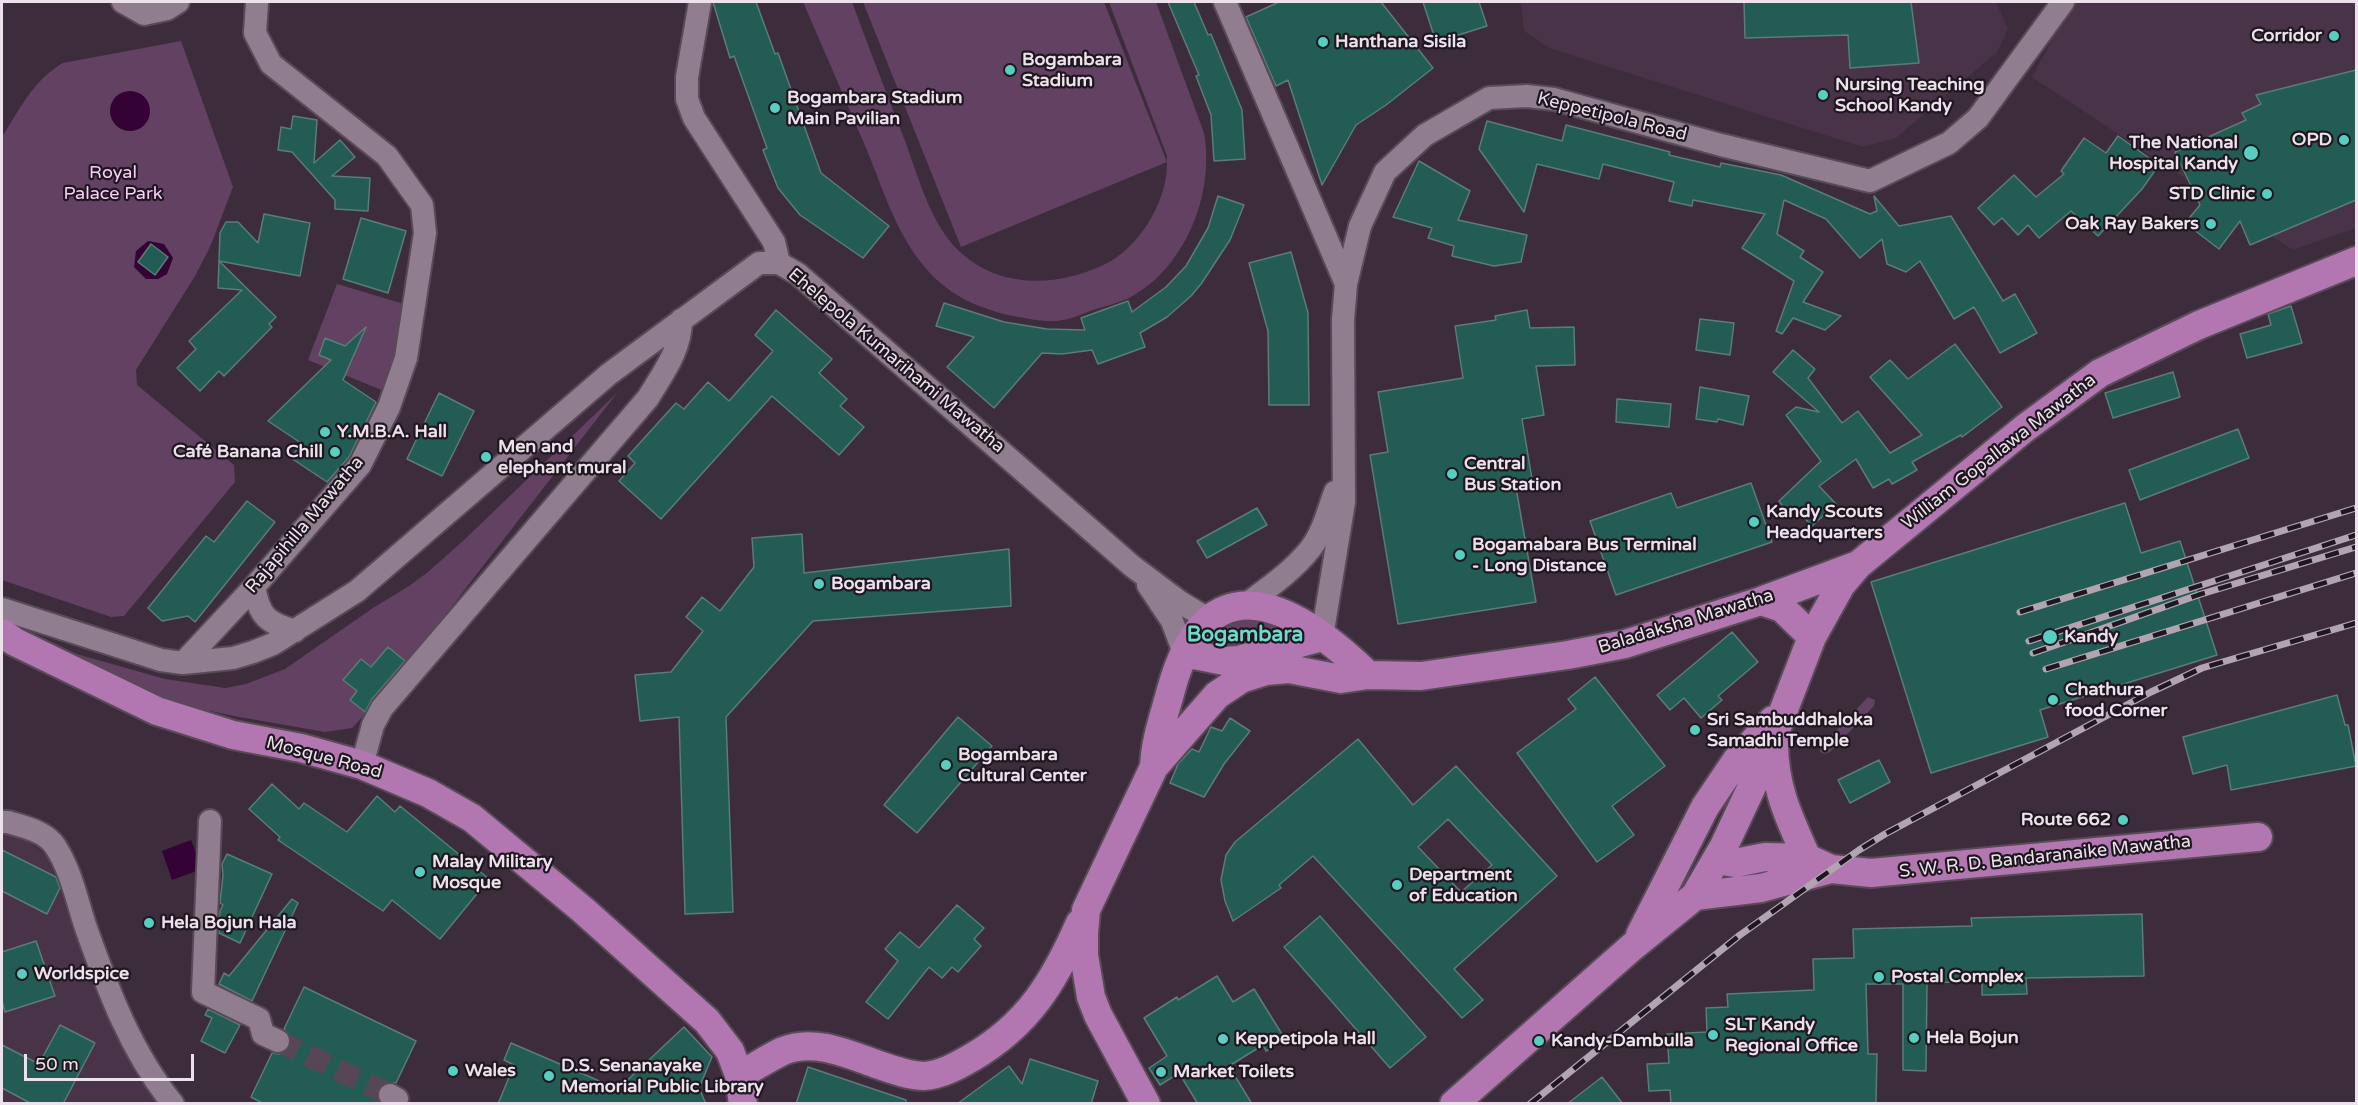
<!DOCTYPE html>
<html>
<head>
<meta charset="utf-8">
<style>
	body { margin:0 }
	#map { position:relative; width:2358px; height:1105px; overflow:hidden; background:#3d2c3c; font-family:"Varela Round",sans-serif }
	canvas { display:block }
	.frame { position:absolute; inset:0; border:3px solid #ede2ec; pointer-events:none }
	.scale { position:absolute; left:24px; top:1054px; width:170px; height:27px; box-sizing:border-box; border:3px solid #ede2ec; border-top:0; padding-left:8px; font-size:18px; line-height:21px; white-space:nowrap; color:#ede2ec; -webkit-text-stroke:4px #1f171f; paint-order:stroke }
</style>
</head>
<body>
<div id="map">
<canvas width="2358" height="1105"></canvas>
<div class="frame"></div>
<div class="scale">50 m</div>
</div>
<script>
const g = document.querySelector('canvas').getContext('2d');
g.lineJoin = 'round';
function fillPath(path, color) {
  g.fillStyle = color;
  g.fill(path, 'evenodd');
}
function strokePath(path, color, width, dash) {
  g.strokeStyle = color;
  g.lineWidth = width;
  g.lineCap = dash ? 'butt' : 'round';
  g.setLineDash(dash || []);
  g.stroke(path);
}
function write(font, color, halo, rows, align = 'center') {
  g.font = font + ' "Varela Round",sans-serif';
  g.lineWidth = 4.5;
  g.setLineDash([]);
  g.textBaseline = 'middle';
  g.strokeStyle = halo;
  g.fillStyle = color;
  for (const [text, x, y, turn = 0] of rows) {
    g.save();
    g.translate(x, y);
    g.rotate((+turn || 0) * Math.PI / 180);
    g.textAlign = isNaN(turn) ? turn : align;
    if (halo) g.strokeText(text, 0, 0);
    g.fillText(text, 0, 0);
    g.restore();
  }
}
fillPath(new Path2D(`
	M1521 2H1996L2008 29 1997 52 1896 138 1863 147 1549 48 1524 31Z
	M2072 2H2356V228L2293 250 2032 77Z
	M2 832H8L31 843 48 858 79 942 116 1030 136 1074 157 1103H2Z`), '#483348');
fillPath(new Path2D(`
	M803 2H852C869 48 887 95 905 141 918 176 931 225 959 251 1001 291 1063 287 1111 261 1142 243 1168 198 1167 162L961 247 863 2H1104L1167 162V156L1109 2H1156L1204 133C1215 194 1185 270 1127 299 1117 303 1106 306 1096 309 1084 313 1070 320 1057 321 1041 322 1024 318 1008 315 984 309 962 301 943 285 901 251 886 196 866 148 845 99 824 50 803 2Z
	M181 41 233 187 210 247 195 276 136 370 137 385 234 465 235 482 124 616 111 617 2 580V137C20 109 33 80 63 63Z
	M337 284 404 304 398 351 384 391 308 360Z
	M617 393 408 663 388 647 371 667 361 659 344 680 357 691 350 700 366 713 352 728 325 732 234 716 197 708 113 680 60 654 66 651 165 679 225 688 246 684 285 669 373 608 409 586 428 572 464 540Z
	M1256 618 1274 623 1279 628 1277 638 1260 650 1204 645 1223 624Z
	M1868 697 1875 700 1874 706 1830 752 1825 754 1820 752V747Z`), '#634163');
fillPath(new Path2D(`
	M110 111a20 20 0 1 1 40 0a20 20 0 1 1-40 0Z
	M148 241 164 244 173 258 167 274 158 279H146L134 267 136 251ZM151 245 168 257 155 274 138 262Z
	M191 840 202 869 172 880 162 851Z`), '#340235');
const building = new Path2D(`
	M713 2H756L775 54 778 53 821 173 889 226 863 258 800 215 778 188 763 150 767 148 734 56 730 58Z
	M1168 2H1194L1208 35 1211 34 1242 110 1245 159 1214 161 1211 115 1196 76 1199 75Z
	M1279 2H1381L1433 68 1386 105 1356 125 1322 185 1288 80 1276 86 1246 17Z
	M1423 2H1479L1487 26 1436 42Z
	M1744 2H1911L1919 63 1850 68 1848 35 1745 38Z
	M2356 70V200L2250 245 2240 221 2219 249 2185 223 2200 205 2175 152 2246 120 2242 113 2261 104 2256 95Z
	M293 116 317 120 314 163 340 140 355 157 332 176 370 178 368 211 335 209V200L292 152 278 150 281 127 291 129Z
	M1487 121 1562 141 1566 125 1670 152 1669 155 1720 167 1721 163 1781 175 1870 214 1877 211 1874 196 1899 226 1951 216 2003 301 2015 294 2037 333 2000 353 1974 307 1954 319 1920 261 1906 272 1887 264 1882 239 1860 258 1826 219 1784 200 1777 234 1804 251 1800 257 1823 272 1803 302 1841 316 1825 330 1793 318 1782 334 1776 331 1794 281 1742 248 1765 214 1693 200 1692 206 1669 201 1674 182 1603 164 1599 179 1537 164 1524 212 1479 149Z
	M2118 136 2159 165 2142 189 2098 236 2071 211 2039 238 2028 225 2018 235 2002 218 1994 225 1978 208 2014 175 2036 197 2064 174 2061 171 2084 138 2106 153Z
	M1419 161 1470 191 1458 220 1527 235 1521 262 1494 266 1452 256 1454 246 1428 238 1432 228 1393 217Z
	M1218 196 1244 205 1230 240 1201 284 1191 296 1167 317 1140 333 1145 347 1098 364 1092 350 1062 354 1042 353 994 408 947 367 974 337 936 326 944 303 1004 322 1047 329 1085 330 1081 318 1128 301 1132 312 1166 287 1186 266 1208 228Z
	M264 214 310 223 300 276 219 261 276 317 269 324 272 327 224 376 219 371 200 391 177 368 196 349 189 341 242 290 218 288 220 233 226 222H238L258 243Z
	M361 218 406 231 388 293 343 279Z
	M151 244 168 257 155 275 138 262Z
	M1291 252 1308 313 1309 405H1269L1268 331 1249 263Z
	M2291 306 2302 343 2247 358 2240 334 2271 325 2268 314Z
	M776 310 832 359 819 373 847 399 840 406 864 427 839 455 772 396 661 519 619 481 635 463 628 456 676 403 684 409 708 382 729 401 773 351 755 335Z
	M1527 310 1530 328 1574 327 1575 365 1536 366 1544 415 1522 419 1532 479 1515 482 1536 602 1398 624 1370 455 1388 452 1378 392 1463 378 1455 326 1496 320 1495 316Z
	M1700 319 1734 323 1730 355 1696 350Z
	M366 327 343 380 376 402 349 457 327 482 291 458 301 443 268 421 331 360 319 355 325 338 345 346Z
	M1955 344 2002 407 1962 437 1961 435 1912 462 1917 470 1892 484 1889 479 1873 488 1856 459 1819 486 1836 504 1812 526 1793 506 1786 511 1779 501 1821 461 1786 415 1796 407 1819 412 1773 372 1793 350 1815 369 1808 378 1842 423 1858 411 1890 453 1922 435 1870 377 1890 360 1908 379Z
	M2173 372 2180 397 2113 418 2105 393Z
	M1700 387 1749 396 1743 425 1718 419 1717 422 1696 419Z
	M439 393 474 411 442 476 407 459Z
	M1617 399 1671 404 1669 427 1616 422Z
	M2238 429 2249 458 2140 500 2129 470Z
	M1751 483 1772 542 1616 595 1590 521 1671 493 1677 508Z
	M247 501 275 522 195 622 188 616 162 621 148 608 206 536 214 542Z
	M2125 503 2141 553 2180 541 2217 655 2040 710 2048 737 1931 773 1871 582Z
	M1257 508 1267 525 1207 558 1197 541Z
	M802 534 804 573 1009 549 1011 606 813 621 726 717 733 912 685 914 679 717 640 721 635 675 671 672 703 631 686 617 702 597 720 611 754 567 752 538Z
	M1732 632 1758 662 1718 696 1722 700 1701 718 1684 698 1670 710 1657 695Z
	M388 647 405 661 372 699 365 712 350 700 357 691 343 680 361 659 371 667Z
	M1595 677 1665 766 1612 806 1634 835 1597 862 1517 753 1576 709 1568 699Z
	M2337 695 2345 725H2348L2356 766 2231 790 2227 765 2193 774 2183 737Z
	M958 717 992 746 917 833 884 805Z
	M1230 718 1250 731 1224 764 1204 797 1170 783 1178 764 1192 749 1199 752 1211 727 1222 731Z
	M1358 739 1413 805 1456 766 1557 876 1454 969 1483 1000 1462 1018 1313 856 1279 885 1281 888 1233 921 1225 901 1221 880 1226 855 1235 842ZM1448 819 1492 865 1461 892 1418 847Z
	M1879 760 1890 782 1850 803 1838 780Z
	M272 784 299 809 304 803 347 832 377 796 395 812 400 806 489 879 440 939 392 900 383 911 278 840 280 837 249 809Z
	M2 850 56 877 60 888 47 914 2 891Z
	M227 854 272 874 240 943 219 933 220 911 223 905 220 903 223 875 222 864Z
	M292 899 298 903 252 1001 219 984 224 973 229 976Z
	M957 905 984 928 974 939 981 946 958 972 952 967 942 978 929 967 888 1019 866 1002 898 961 885 949 900 932 919 948Z
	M2142 914 2144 976 2026 978 2027 994 1982 995V981L1927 983 1926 1071 1903 1070V984H1866L1868 1054H1877L1876 1104H1671L1670 1090 1649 1091 1647 1064 1669 1063 1667 1034 1707 1032 1706 1008 1728 1007 1727 994 1814 990 1813 959 1854 958 1853 929 1972 926 1971 918Z
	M1320 916 1426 1037 1390 1068 1284 947Z
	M36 941 55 996 5 1012 2 1001V952Z
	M1217 976 1233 1002 1254 989 1285 1039 1266 1051 1263 1045 1229 1066 1252 1104H1198L1179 1073 1160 1085 1149 1068 1167 1056 1144 1018 1177 997 1178 1000Z
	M304 987 416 1041 396 1083H384L379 1088 377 1096 380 1104H264L251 1097 272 1053 280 1054 290 1047 291 1039 284 1029Z
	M208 1009 240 1025 225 1053 201 1041 212 1018 205 1015Z
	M60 1025 95 1043 63 1104H32L2 1088V1045L39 1064Z
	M684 1027 712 1057 699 1088 706 1104H498L514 1065 504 1060 511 1043 618 1089Z
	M1030 1059 1098 1081 1091 1104H957L1009 1066 1022 1084Z
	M808 1067 906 1100V1104H796Z
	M1602 1077 1623 1104H1567Z`);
fillPath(building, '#225c55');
strokePath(building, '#5b7c77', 1.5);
strokePath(new Path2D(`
	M278 1041 390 1095`), '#574756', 22, [22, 11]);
const minor = new Path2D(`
	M123 2 144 14 167 9 178 2
	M700 2 687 77V99L694 118 774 242 779 263 798 274 1132 566 1180 602 1208 619
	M1225 2 1346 284
	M1148 585 1172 621 1184 653
	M254 587C260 617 266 622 295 631
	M1245 605C1268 588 1293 571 1311 548 1323 532 1328 511 1335 492
	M2 609 161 660 183 663 233 658 253 652 273 644 357 591 609 374 759 263H779
	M1322 637 1344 502 1343 320 1346 284 1360 226 1385 172 1425 135 1489 98 1527 96 1554 99 1721 145 1870 181 1949 143 1978 118 2063 2
	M183 663 254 587 360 465 389 407 406 358 425 233 422 205 387 156 271 64 255 33 257 2
	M362 765 373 725 382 708 648 398C663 373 681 350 681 320
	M210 821 203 992 259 1019 263 1034 278 1041
	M2 822H8C24 827 45 831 55 846 71 870 77 901 86 928 108 990 131 1052 173 1104
	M390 1095 397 1099`);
const major = new Path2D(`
	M1761 601 1782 608 1812 637
	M2 633 15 642 157 711 233 735 301 748 362 765 428 793 472 818 583 910 707 1021 730 1051 739 1075 743 1104
	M1184 653 1224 661 1238 660 1322 637
	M1774 743C1774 787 1789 818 1807 858
	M1154 767C1155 740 1164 716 1171 690 1207 557 1295 604 1368 675
	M1716 860 1735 863 1765 857 1807 858 1831 869 1871 873 2258 837
	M1695 896 1761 888 1831 869
	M1640 935 1705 807 1736 761 1773 720
	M739 1075C754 1068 768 1058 783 1051 813 1038 848 1054 876 1064 891 1069 908 1076 924 1076 941 1075 957 1066 971 1058 1028 1025 1054 982 1080 923
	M1146 1104 1098 1015 1091 997 1084 955V933L1086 910 1154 767 1217 695 1241 679 1266 671 1289 669 1341 679 1368 675 1421 676 1568 655 1625 644 1761 601 1858 565
	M1454 1104 1632 947 1695 896 1724 846 1764 761 1812 637 1841 585 1858 565 2025 428 2100 373 2199 325 2356 261`);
strokePath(minor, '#584a57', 26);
strokePath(major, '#584a57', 32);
strokePath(minor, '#917d90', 22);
strokePath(major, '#b276b1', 28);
const rail = new Path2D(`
	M2020 612 2356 508
	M2029 641 2356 535
	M2033 653 2198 595 2356 547
	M2046 669 2356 573
	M1530 1104 1740 935 1859 850 1885 834 2151 692 2202 668 2356 623`);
strokePath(rail, '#b2a5b1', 7);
strokePath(rail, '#1f171f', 4.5, [14]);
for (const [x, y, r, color] of [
	[2334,36,6,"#58cec0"],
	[1323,42,6,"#58cec0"],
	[1010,70,6,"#58cec0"],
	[1823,95,6,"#58cec0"],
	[775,108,6,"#58cec0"],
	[2344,140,6,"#58cec0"],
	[2251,153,8,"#58cec0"],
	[2267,194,6,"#58cec0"],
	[2211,224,6,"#58cec0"],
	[325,432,6,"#58cec0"],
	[335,452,6,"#58cec0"],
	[486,457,6,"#58cec0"],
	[1452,474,6,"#58cec0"],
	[1754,522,6,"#58cec0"],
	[1460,555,6,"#58cec0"],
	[819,584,6,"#58cec0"],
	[2050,637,8,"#58cec0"],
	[2053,700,6,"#58cec0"],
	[1695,730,6,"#58cec0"],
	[946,765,6,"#58cec0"],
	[2123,820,6,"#58cec0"],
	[420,872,6,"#58cec0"],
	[1397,885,6,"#58cec0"],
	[149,923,6,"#58cec0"],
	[22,974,6,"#58cec0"],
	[1879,977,6,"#58cec0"],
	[1713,1035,6,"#58cec0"],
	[1914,1038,6,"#58cec0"],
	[1223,1039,6,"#58cec0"],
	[1539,1041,6,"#58cec0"],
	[453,1071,6,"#58cec0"],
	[1161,1072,6,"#58cec0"],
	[549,1076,6,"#58cec0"]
]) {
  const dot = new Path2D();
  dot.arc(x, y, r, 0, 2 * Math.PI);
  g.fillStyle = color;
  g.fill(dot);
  strokePath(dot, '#1f171f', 2);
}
write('bold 18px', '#ede2ec', '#1f171f', [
	["Corridor",2322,36,"right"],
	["Hanthana Sisila",1335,42],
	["Bogambara",1022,60],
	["Stadium",1022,81],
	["Nursing Teaching",1835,85],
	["School Kandy",1835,106],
	["Bogambara Stadium",787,98],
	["Main Pavilian",787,119],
	["OPD",2332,140,"right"],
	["The National",2238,143,"right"],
	["Hospital Kandy",2238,164,"right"],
	["STD Clinic",2255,194,"right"],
	["Oak Ray Bakers",2199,224,"right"],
	["Y.M.B.A. Hall",337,432],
	["Men and",498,447],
	["elephant mural",498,468],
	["Café Banana Chill",323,452,"right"],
	["Central",1464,464],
	["Bus Station",1464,485],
	["Kandy Scouts",1766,512],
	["Headquarters",1766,533],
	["Bogamabara Bus Terminal",1472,545],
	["- Long Distance",1472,566],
	["Bogambara",831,584],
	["Kandy",2064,637],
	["Chathura",2065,690],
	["food Corner",2065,711],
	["Sri Sambuddhaloka",1707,720],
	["Samadhi Temple",1707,741],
	["Bogambara",958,755],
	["Cultural Center",958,776],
	["Route 662",2111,820,"right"],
	["Malay Military",432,862],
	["Mosque",432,883],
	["Department",1409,875],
	["of Education",1409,896],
	["Hela Bojun Hala",161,923],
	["Worldspice",34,974],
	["Postal Complex",1891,977],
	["SLT Kandy",1725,1025],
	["Regional Office",1725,1046],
	["Hela Bojun",1926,1038],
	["Keppetipola Hall",1235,1039],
	["Kandy-Dambulla",1551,1041],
	["D.S. Senanayake",561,1066],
	["Memorial Public Library",561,1087],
	["Wales",465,1071],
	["Market Toilets",1173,1072]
], 'left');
write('18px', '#ede2ec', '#1f171f', [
	["Keppetipola Road",1612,117,14],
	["Ehelepola Kumarihami Mawatha",896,361,40],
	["William Gopallawa Mawatha",1999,452,-38],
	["Rajapihilla Mawatha",305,525,-50],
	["Baladaksha Mawatha",1686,622,-17],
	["Mosque Road",324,758,15],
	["S. W. R. D. Bandaranaike Mawatha",2045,857,-6]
]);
write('18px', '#fbccf9', '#1f171f', [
	["Royal",113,173],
	["Palace Park",113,194]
]);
write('bold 21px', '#70d9cc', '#1f171f', [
	["Bogambara",1245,635]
]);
</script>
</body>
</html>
